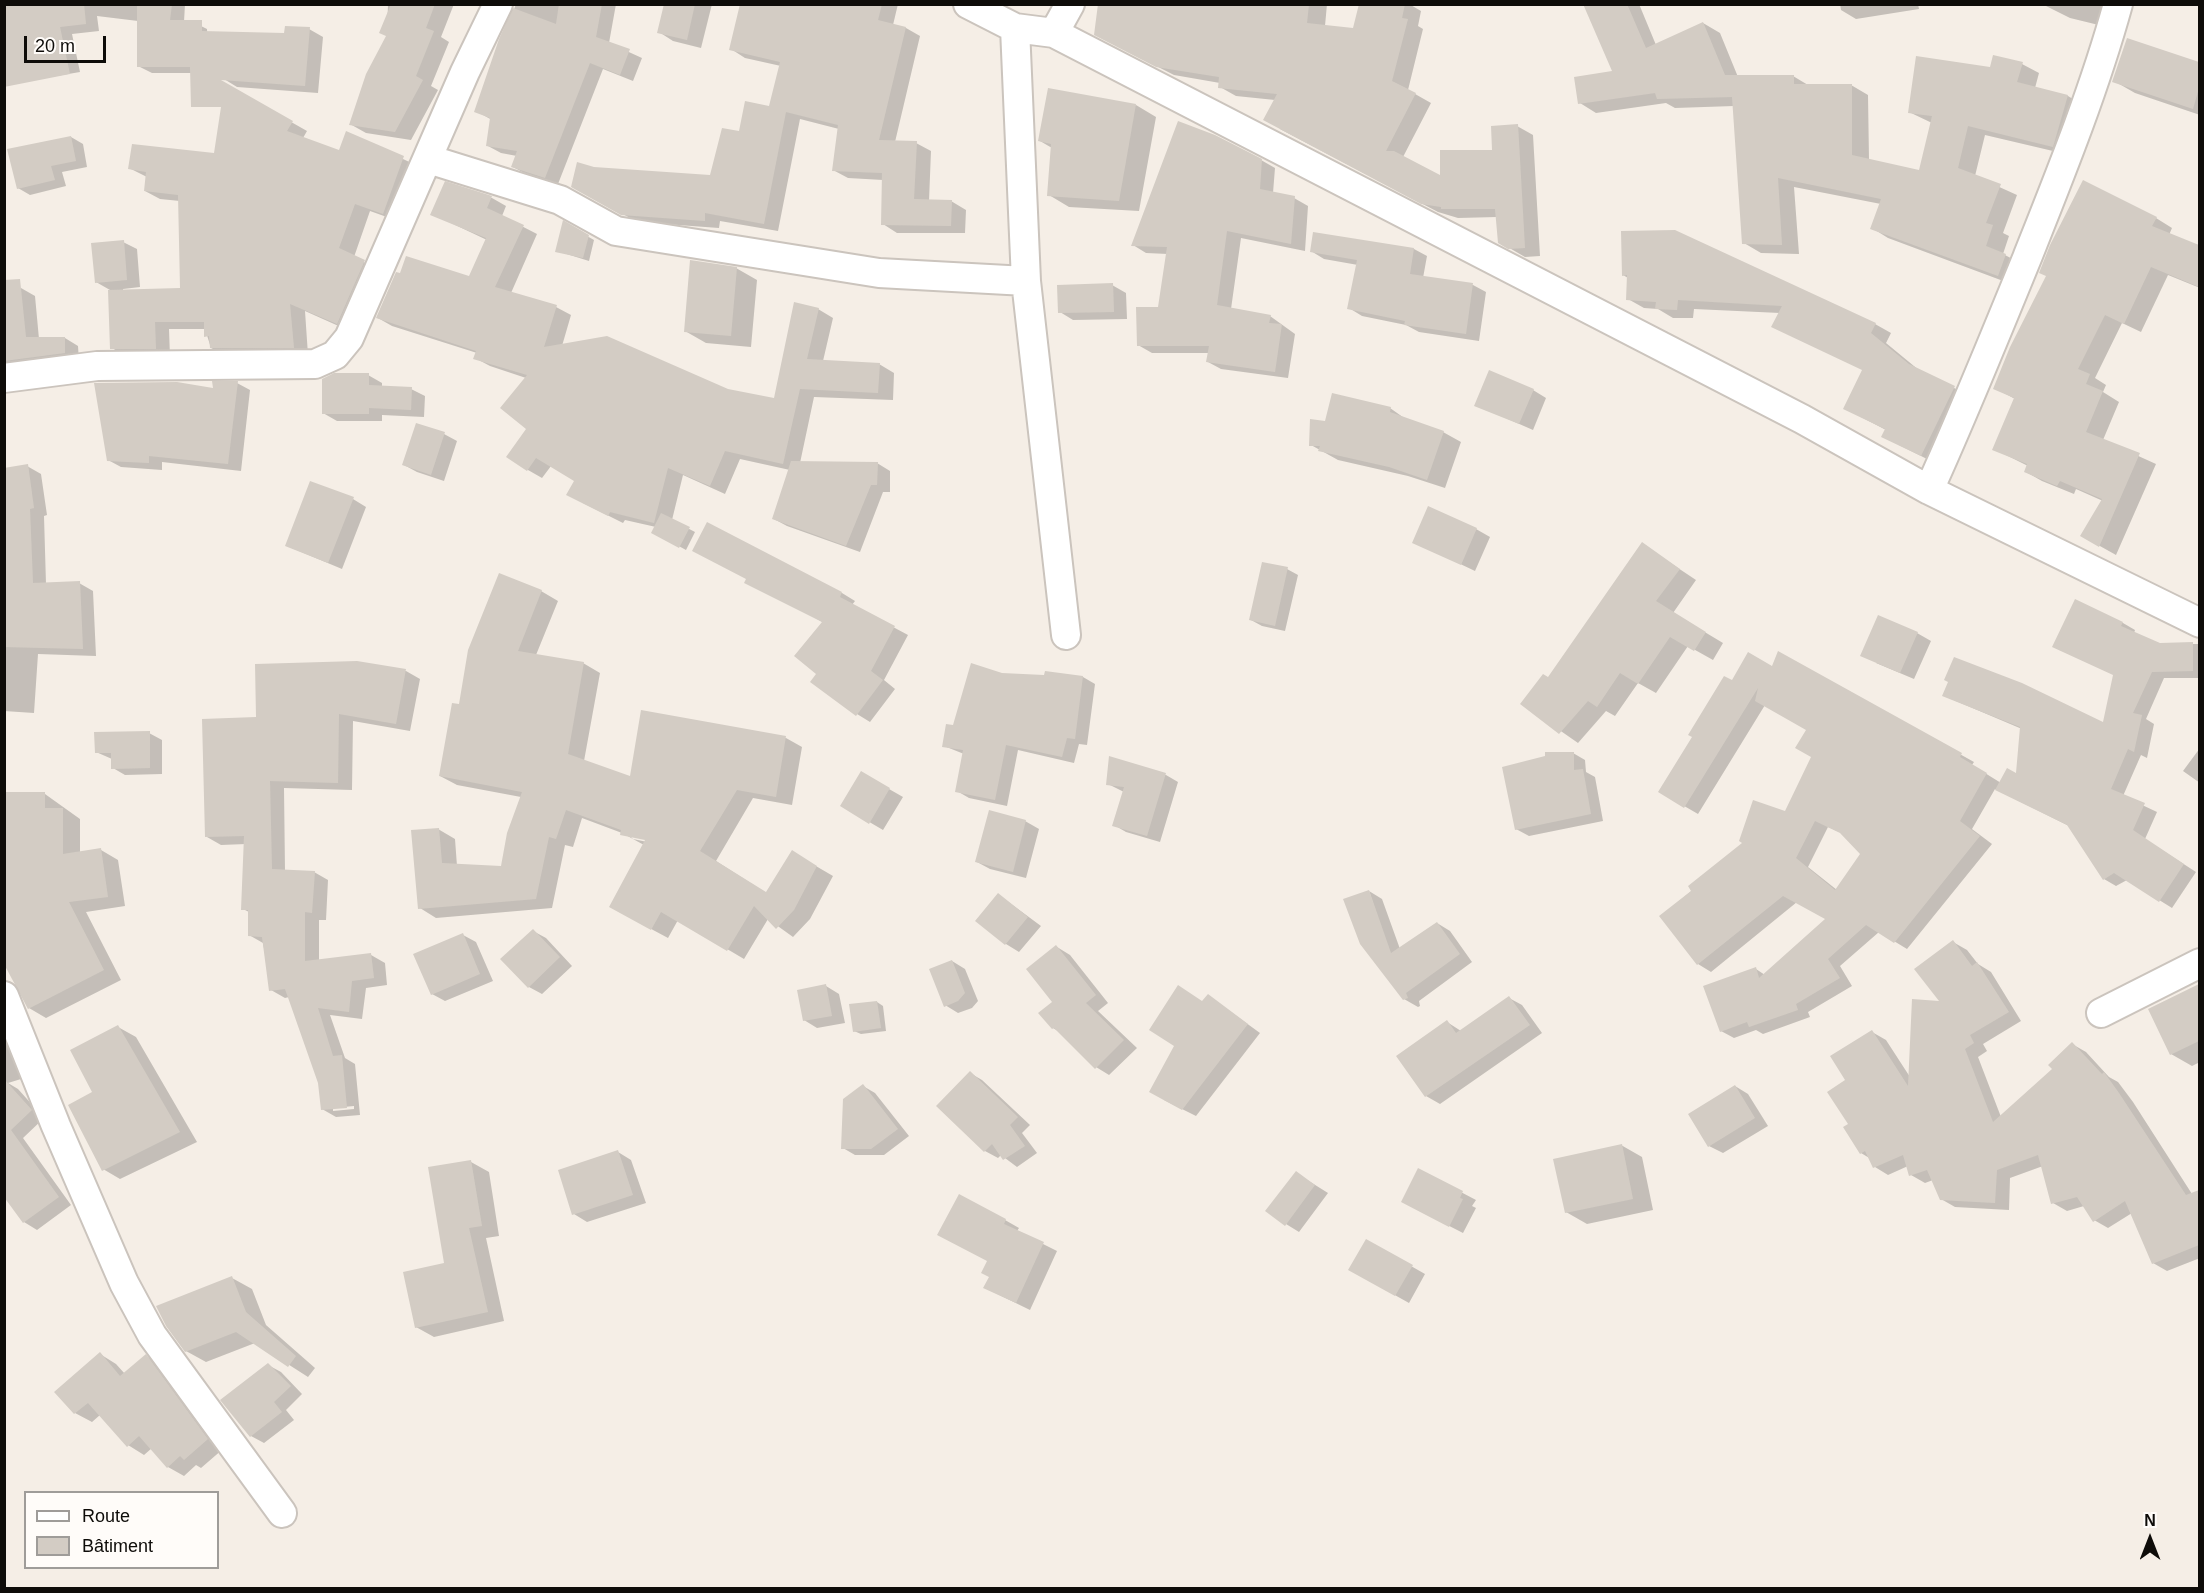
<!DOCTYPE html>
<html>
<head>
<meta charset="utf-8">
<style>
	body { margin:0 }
	#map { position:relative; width:2204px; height:1593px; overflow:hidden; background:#f5eee6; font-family:Helvetica,sans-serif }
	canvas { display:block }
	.frame { position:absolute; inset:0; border:6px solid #0e0c09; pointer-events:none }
	.legend { position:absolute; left:24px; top:1491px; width:195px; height:78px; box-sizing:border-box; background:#fffcf9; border:2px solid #9f9c99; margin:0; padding:8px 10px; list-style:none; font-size:18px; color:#0e0c09 }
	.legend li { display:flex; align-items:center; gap:12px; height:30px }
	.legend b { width:30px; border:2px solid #9f9c99 }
	.north { position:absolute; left:2120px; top:1509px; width:60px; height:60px; -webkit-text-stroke:4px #fffcf9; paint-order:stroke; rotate:0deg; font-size:16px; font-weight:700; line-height:24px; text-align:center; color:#0e0c09 }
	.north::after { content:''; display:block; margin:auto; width:21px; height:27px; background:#0e0c09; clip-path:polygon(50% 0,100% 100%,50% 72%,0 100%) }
	.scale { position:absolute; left:24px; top:36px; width:82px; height:27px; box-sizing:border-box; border:3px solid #0e0c09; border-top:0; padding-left:8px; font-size:18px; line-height:21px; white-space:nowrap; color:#0e0c09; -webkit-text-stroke:4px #fffcf9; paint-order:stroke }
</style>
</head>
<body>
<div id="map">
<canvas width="2204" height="1593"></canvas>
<div class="frame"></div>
<ul class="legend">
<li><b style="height:8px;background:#fff"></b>Route</li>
<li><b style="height:16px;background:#d3ccc4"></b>Bâtiment</li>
</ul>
<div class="north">N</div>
<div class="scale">20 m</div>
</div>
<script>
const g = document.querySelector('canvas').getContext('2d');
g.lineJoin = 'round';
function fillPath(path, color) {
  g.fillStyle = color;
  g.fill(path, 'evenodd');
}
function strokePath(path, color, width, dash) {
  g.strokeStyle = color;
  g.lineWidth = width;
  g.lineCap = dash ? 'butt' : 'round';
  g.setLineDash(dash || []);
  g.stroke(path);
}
fillPath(new Path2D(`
	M4 4H185L184 22H193L207 29 209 73H152L138 66V21L97 16 99 31 72 34 80 72 4 85Z
	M388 4H454L441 37 449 42 431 86 438 90 411 140 366 133 350 124 387 36Z
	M516 4H616L609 43 642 58 633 81 603 69 558 184 526 174 513 167 517 156 501 153 488 146 492 120 476 111Z
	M665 4H712L701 48 673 41 659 32Z
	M741 4H898L893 25 906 28 920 36 895 142 916 143 931 151 929 201H951L966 210 965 233H897L883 224V180L848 178 833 170 839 129 800 119 778 231 720 221 719 228 637 222 573 186 593 168 712 177 771 107 781 66 745 58 731 49Z
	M1100 4H1327L1325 26 1354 29 1360 4H1409L1421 11 1418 26 1423 29 1408 90 1431 103 1403 157 1442 177 1493 151 1517 126 1533 135 1540 256 1525 257 1499 242 1497 217 1458 218 1438 212 1280 129 1275 100 1236 96 1220 87V83L1174 75 1111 43Z
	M1585 4H1639L1656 45 1703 23 1720 33 1738 77 1793 76 1808 85H1851L1868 95 1869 160 1920 171 1932 123 1909 112 1991 69 2022 64 2039 73 2035 88 2068 96 2084 106 2070 155 1985 135 1975 176 2017 195 2003 233 2009 236 2003 254 2022 264 2014 285 1888 238 1872 228 1881 204 1794 187 1799 254 1761 253 1744 243 1734 106 1675 108 1666 103 1596 113 1580 103 1614 73Z
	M1840 4H1918L1919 9 1856 19 1841 10Z
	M2042 4H2117L2111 28 2070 18Z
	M309 29 323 37 318 93 237 87 224 79 286 35Z
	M2128 40 2200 63V115L2135 93 2114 81Z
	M226 85 307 131 303 138 340 152 347 133 418 166 398 221 370 211 354 257 379 270 352 332 305 311 308 355 226 356 211 348 205 329H169L170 357H127L112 348 110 290 96 282 123 242 137 249 140 287 123 289V291L182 290 180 201 160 199 145 191 147 177 129 168 216 155Z
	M1136 105 1156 117 1139 211 1069 207 1049 195 1052 148 1040 141Z
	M71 137 83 144 87 167 62 172 66 186 30 195 18 188Z
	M1261 160 1275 168 1273 193 1294 198 1308 206 1305 251 1241 238 1231 309 1270 316 1295 334 1288 378 1221 369 1208 362 1209 353H1152L1138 345 1160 309 1168 254 1146 253 1133 245Z
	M445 183 492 198 506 206 502 216 537 234 511 293 556 307 571 315 562 346 727 390 775 400 818 309 833 318 823 361 879 364 894 373 893 400 814 397 800 463H877L890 471V492H883L860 552 787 526 774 519 790 470 740 459 725 494 683 475 672 520 695 532 686 550 653 532 656 527 625 520 623 523 583 503 575 480 551 466 542 478 528 470 526 378 490 366 475 358 477 353 392 326 378 318 470 278 487 240 432 214Z
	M2156 218 2172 228 2169 235 2200 247V288L2168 275 2141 332 2122 323 2095 378 2106 385 2103 392 2119 402 2103 440 2156 464 2116 555 2082 536 2103 501 2076 489 2074 494 2042 481 2026 472 2028 466 1994 449 2015 399 1995 388Z
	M564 223 594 240 589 261 557 251Z
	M1623 232 1875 324 1891 333 1886 343 1920 371 1970 396 1937 464 1899 445 1886 430 1861 417 1864 370 1780 313 1694 309 1693 318H1673L1658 309 1644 308 1628 299V278L1623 275Z
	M1314 233 1414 249 1427 256 1423 278 1473 285 1486 292 1479 341 1419 332 1406 325 1362 316 1349 308 1358 265 1324 259 1311 251Z
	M736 268 757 280 751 347 706 343 685 331Z
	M1112 285 1126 293 1127 319 1073 320 1060 312Z
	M21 288 35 296 39 339 65 338 78 346 79 361 4 371V290Z
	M368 375 382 383V387L411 389 425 396 424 417 382 415V421H337L323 413Z
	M237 383 250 390 241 471 162 462V470L121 467 108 460 214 390Z
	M1533 390 1546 398 1533 430 1476 405Z
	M1390 408 1407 420 1443 432 1461 442 1445 488 1408 476 1338 460 1311 445 1327 422Z
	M444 434 457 441 444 481 417 472 404 465Z
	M27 466 41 474 47 515 44 516 46 584 79 583 93 591 96 656 38 654 34 713 4 711V469Z
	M353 499 366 507 342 569 287 546Z
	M1476 529 1490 537 1475 571 1414 542Z
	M1642 544 1696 580 1673 613 1723 643 1713 660 1688 646 1656 693 1638 683 1615 716 1606 711 1578 743 1522 704 1549 679Z
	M1287 569 1298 575 1285 631 1262 626 1251 620Z
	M748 579 842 593 855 601 852 605 908 635 884 680 895 689 870 722 857 714 818 673 824 623Z
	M541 591 558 601 536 655 583 663 600 673 584 761 631 779 643 711 786 738 802 747 792 805 753 798 716 861 766 893 809 862 833 876 810 919 793 937 768 919 744 959 678 920 668 938 627 916 644 845 622 833 582 818 573 847 565 845 552 908 436 918 420 908 438 829 455 839 457 866 502 868 521 797 457 785 440 776 460 706ZM629 835 653 840 652 843 633 839Z
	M2076 601 2123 623 2135 630 2134 633 2159 644H2200V678H2164L2146 719 2154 724 2147 758 2141 755 2123 796 2157 812 2145 839 2196 872 2172 908 2127 880 2116 886 2104 879 2069 826 1995 789 1972 829 1992 844 1907 949 1879 932 1840 966 1852 986 1808 1012 1810 1017 1763 1034 1756 1030 1734 1038 1721 1031 1756 969 1765 975 1827 919 1797 902 1711 972 1698 964 1661 916 1786 813 1813 756 1808 729 1765 705 1698 814 1660 792 1733 682 1773 668 1779 653 1974 762 1972 765 2001 783 2018 775 2022 729 1944 696 2104 724 2115 676ZM1828 827 1844 834 1862 854 1837 890 1808 867Z
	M1917 633 1931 641 1914 679 1876 663Z
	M357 662 406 671 420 679 410 731 353 721 352 790 284 788 285 871 314 872 328 880 326 920H319V961L371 955 385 963 387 985 366 988 362 1019 330 1015 345 1058 355 1064 360 1115 336 1117 322 1109 319 1083 289 997 285 998 271 990 263 943 249 935V912L243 909 246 844 221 845 207 837 258 718ZM354 1106V1109L333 1111V1108Z
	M1002 675 1083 677 1095 684 1087 745 1079 744 1074 763 1018 750 1007 806 969 798 957 791 964 754 944 746 954 727Z
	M149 733 162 740V774L125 775 113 768 112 759 96 752Z
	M2200 748V783L2183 771Z
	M1573 753 1585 760 1586 772 1595 777 1603 821 1529 836 1516 829Z
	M1110 758 1166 775 1178 782 1160 842 1126 832 1114 825 1124 792 1108 784Z
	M861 773 903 797 883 830 842 806Z
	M45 794 80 819V853L101 850 118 860 125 906 86 912 121 980 46 1018 29 1008Z
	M1025 821 1039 829 1026 878 990 869 977 862Z
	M1369 891 1382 899 1400 949 1437 923 1450 931 1472 962 1419 1001 1420 1006 1418 1007 1404 999Z
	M999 895 1041 926 1019 952 1006 944Z
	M533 931 546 938 572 966 542 994 529 987Z
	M463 935 476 942 493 981 445 1001 432 994Z
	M1953 942 1967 950 1978 964 1991 972 2021 1021 1983 1044 1987 1051 1978 1057 2001 1117 2054 1069 2072 1044 2086 1052 2109 1077 2118 1082 2133 1102 2192 1194 2200 1193V1258L2167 1271 2153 1263 2132 1213 2108 1228 2094 1220 2084 1206 2067 1211 2053 1203 2043 1166 2010 1178 2009 1210 1955 1207 1941 1199 1933 1180 1925 1183 1911 1175 1908 1166 1888 1175 1875 1167 1871 1159 1861 1153 1850 1125 1847 1080 1872 1032 1886 1040 1910 1077 1942 1002Z
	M1057 947 1070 955 1108 1003 1098 1011 1137 1048 1109 1075 1096 1067 1063 1034 1053 1028Z
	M952 961 965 969 978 1001 972 1008 958 1013 945 1005Z
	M826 986 839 994 845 1023 817 1028 804 1020Z
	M2200 986V1062L2192 1066 2171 1054 2150 1010Z
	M1209 996 1260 1033 1196 1116 1164 1100 1203 1003Z
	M1509 998 1522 1005 1542 1033 1440 1104 1426 1096 1447 1022 1461 1031Z
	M877 1002 883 1006 886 1031 861 1034 854 1031Z
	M4 1026 21 1079 8 1083 18 1089 44 1118 23 1138 71 1205 37 1230 24 1222 4 1194Z
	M118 1027 136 1037 197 1142 120 1179 103 1169 94 1093Z
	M970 1073 982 1080 1030 1125 1022 1133 1037 1153 1017 1167 1001 1155 998 1158 985 1151 938 1106Z
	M863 1086 875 1093 909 1136 884 1155H855L843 1148Z
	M1735 1086 1748 1094 1768 1126 1723 1153 1709 1146Z
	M1621 1145 1642 1157 1653 1210 1587 1224 1566 1212Z
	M618 1152 631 1160 646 1203 587 1222 574 1214Z
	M471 1162 489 1172 499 1236 486 1238 504 1321 434 1337 416 1327 446 1264Z
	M1419 1170 1476 1200 1472 1206 1476 1208 1463 1233 1416 1209Z
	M1296 1173 1328 1193 1299 1232 1286 1224Z
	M1005 1220 1019 1228 1017 1231 1057 1251 1030 1310 985 1288 990 1277 983 1273Z
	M1367 1241 1425 1274 1409 1303 1350 1270Z
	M232 1278 252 1289 266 1325 315 1368 308 1377 255 1343 206 1362 186 1351Z
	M100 1354 116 1364 125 1374 146 1356 162 1365 223 1449 201 1468 196 1465 184 1476 168 1467 152 1448 144 1455 128 1445 100 1415 92 1422 75 1413Z
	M268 1365 281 1372 302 1394 286 1410 294 1420 264 1443 251 1436 222 1401Z`), '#0003');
fillPath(new Path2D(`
	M4 4H84L86 24 60 27 70 74 4 87Z
	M137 4H172L170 20H202V31L284 33 285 26 310 27 305 86 221 80 293 121 287 131 339 150 346 131 404 156 383 214 355 204 339 248 365 260 337 324 290 304 294 348H210L209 336 204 337V322H155L156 349H110L108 290 180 288 178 195 144 191 146 172 128 169 132 144 214 153 221 107H191L190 67H137Z
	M391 4H435L426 28 434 31 416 76 423 80 395 132 349 125 366 74 386 36 379 33Z
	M559 4H602L596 37 630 49 620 75 590 63 545 178 511 167 517 151 486 146 490 118 474 112 499 39 513 8 556 24Z
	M664 4H695L687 40 657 33Z
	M740 4H882L878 20 906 27 879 140 917 141 914 199 952 200 951 226 881 225 882 173 832 171 838 125 786 112 764 224 705 213V221L621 215 571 187 577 162 594 167 710 175 722 128 739 131 745 101 769 106 780 62 729 50Z
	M1098 4H1309L1307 23 1353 28 1359 4H1405L1402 18 1408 19 1392 81 1416 93 1386 151H1394L1440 175V150H1492L1491 126 1518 124 1525 248 1508 249 1498 243 1495 209H1441V207L1421 204 1263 120 1277 94 1218 88 1219 77 1156 67 1094 35Z
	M1583 4H1627L1646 48 1703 22 1725 75H1794V84H1852V155L1919 170 1932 116 1908 113 1916 56 1990 67 1993 55 2023 62 2017 82 2068 95 2053 147 1968 126 1958 168 2001 184 1986 223 1993 225 1986 246 2006 254 1998 276 1870 229 1881 199 1778 178 1782 245 1742 244 1732 97 1657 99 1655 93 1578 104 1574 77 1612 71Z
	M2127 38 2199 62V88L2193 109 2112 82Z
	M1048 88 1136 104 1119 201 1047 196 1051 144 1038 141Z
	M1178 121 1215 135 1262 159 1260 189 1295 196 1291 244 1227 231 1217 305 1271 315 1269 323 1282 324 1275 372 1206 362 1209 346H1137L1136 307H1158L1167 247 1131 246Z
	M71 136 76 161 51 166 55 180 17 189 7 149Z
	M2083 180 2157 217 2152 226 2199 245V287L2151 267 2124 324 2105 315 2078 369 2090 374 2086 384 2103 391 2086 432 2140 453 2099 547 2080 536 2102 499 2060 481 2057 486 2024 472 2027 464 1992 450 2014 398 1993 389 2010 347 2046 276 2039 273 2050 245Z
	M445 181 492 196 487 208 524 225 495 287 557 305 544 347 607 336 728 389 774 398 794 302 819 308 807 359 880 363 878 393 800 389 783 464 725 451 710 486 668 468 654 523 610 512 608 516 566 495 574 481 536 458 527 471 506 457 526 429 500 408 527 375 473 359 476 351 376 318 396 272 400 273 406 256 469 276 486 238 430 215Z
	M563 220 589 235 583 258 555 252Z
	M1675 230 1876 323 1871 333 1909 364 1955 386 1921 456 1881 437 1885 429 1843 409 1862 370 1771 327 1782 306 1678 300 1677 310 1655 309 1656 302 1626 300 1627 275 1622 276 1621 231Z
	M1313 232 1414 248 1410 274 1473 283 1466 334 1404 325 1405 321 1347 309 1357 260 1310 252Z
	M124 240 127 280 95 283 91 243Z
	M690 260 737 267 731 336 684 332Z
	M20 279 26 337H65V353L4 361V280Z
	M1113 283 1114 312 1058 313 1057 285Z
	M1489 370 1534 389 1519 424 1474 406Z
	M334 373H369V385L412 387 411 410 369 408V414H322V379Z
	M212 381H238L228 464 149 456V463L107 461 94 383 177 382 213 388Z
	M1332 393 1391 407 1390 412 1444 431 1427 480 1389 467 1318 451 1320 446H1309L1310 419 1325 421Z
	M416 423 445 432 431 475 402 465Z
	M791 461 878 462 877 485H871L846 546 772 519Z
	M28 464 34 508 30 509 33 583 80 581 83 649 4 647V468Z
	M310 481 354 497 328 563 285 546Z
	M1428 506 1477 528 1461 565 1412 543Z
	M661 513 690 527 679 548 651 533Z
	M707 522 842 592 840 597 895 626 871 671 883 680 856 716 810 682 816 674 794 656 822 622 744 583 746 579 692 551Z
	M1642 542 1680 569 1656 601 1706 632 1694 651 1670 637 1638 684 1620 673 1597 707 1588 701 1559 734 1520 704 1543 674 1548 677Z
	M1262 562 1288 567 1275 626 1249 620Z
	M499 573 542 590 518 651 584 662 568 754 630 776 641 710 786 736 776 797 737 790 700 851 766 892 792 850 817 866 794 910 776 929 754 906 727 951 661 912 651 930 609 907 645 840 620 835 621 830 566 810 556 839 549 837 536 899 418 909 411 830 439 828 442 863 501 866 507 833 522 792 439 776 452 703 459 704 468 650Z
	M2075 599 2123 622 2121 626 2160 643 2193 642V671L2152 672 2133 713 2142 715 2134 752 2128 749 2111 789 2145 803 2133 830 2184 864 2159 902 2114 873 2103 880 2067 825 1995 790 2007 768 2016 773 2020 727 1942 696 1948 682 1944 680 1954 657 2022 683 2103 722 2113 675 2052 647Z
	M1878 615 1918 632 1900 673 1860 656Z
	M1778 651 1962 753 1960 757 1987 773 1960 821 1980 836 1894 943 1866 925 1828 959 1840 978 1796 1004 1798 1010 1749 1027 1747 1022 1720 1032 1703 986 1756 967 1759 978 1825 919 1783 896 1697 965 1659 916 1691 891 1688 886 1742 843 1739 841 1753 800 1785 811 1811 757 1795 748 1806 730 1755 701 1758 688 1684 808 1658 792 1692 737 1688 735 1724 676 1732 680 1748 652 1772 666ZM1815 821 1840 833 1860 854 1835 890 1796 858Z
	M357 661 406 669 396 724 339 714 338 783 270 781 272 869 315 871 312 913 305 912V961L371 953 374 978 352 981 349 1012 318 1008 333 1056 342 1055 347 1108 321 1110 318 1083 285 989 269 991 262 937 248 936V910H241L244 836 205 837 202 719 256 717 255 664Z
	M971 663 1002 673 1044 675 1045 671 1083 676 1075 739 1067 738 1062 757 1006 745 995 800 955 792 963 750 942 747 946 724 953 725Z
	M150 731V768L111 769V753H95L94 732Z
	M1545 752H1574V770L1583 769 1591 814 1515 830 1502 767 1545 756Z
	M1109 756 1166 773 1147 836 1112 826 1124 787 1106 785Z
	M861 771 890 788 869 824 840 806Z
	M4 792H45V808H63V854L101 848 108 897 69 902 104 970 28 1009 4 964Z
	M989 810 1026 820 1013 872 975 862Z
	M1369 890 1391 953 1437 922 1460 954 1406 993 1408 998 1403 1000 1360 944 1343 899Z
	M998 893 1028 917 1005 945 975 921Z
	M533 929 560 957 528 988 500 959Z
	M463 933 480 974 431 995 413 954Z
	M1953 940 1972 966 1977 962 2009 1012 1970 1035 1974 1043 1965 1049 1993 1122 2052 1069 2048 1065 2072 1042 2102 1074 2104 1072 2119 1093 2186 1195 2199 1190V1245L2152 1264 2125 1201 2093 1222 2077 1197 2051 1204 2038 1155 1997 1170 1995 1203 1940 1200 1927 1170 1909 1176 1903 1155 1873 1168 1865 1151 1860 1154 1843 1127 1848 1124 1827 1092 1845 1080 1830 1056 1872 1030 1908 1086 1912 999 1939 1001 1914 969Z
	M1056 945 1096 995 1086 1003 1124 1040 1095 1069 1054 1028 1052 1029 1038 1013 1052 1002 1026 969Z
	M952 960 965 993 958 1001 944 1007 929 969Z
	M826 984 832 1016 803 1021 797 990Z
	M2199 984V1041L2170 1055 2148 1009Z
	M1178 985 1202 1001 1208 994 1248 1024 1182 1110 1149 1092 1174 1046 1149 1030Z
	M1509 996 1530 1025 1425 1097 1396 1056 1447 1020 1456 1033Z
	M877 1001 881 1028 853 1032 849 1004Z
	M118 1025 180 1132 102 1171 68 1105 92 1092 70 1050Z
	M970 1071 1018 1117 1010 1125 1025 1146 1003 1160 992 1144 984 1152 936 1106Z
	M4 1079 32 1110 11 1130 59 1197 23 1223 4 1197Z
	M863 1084 898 1129 871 1149H841L843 1099Z
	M1735 1085 1755 1118 1708 1147 1688 1114Z
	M1622 1144 1633 1199 1565 1213 1553 1159Z
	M618 1150 633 1195 572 1215 558 1170Z
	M471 1160 482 1226 469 1228 488 1312 415 1328 403 1272 444 1263 428 1167Z
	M1418 1168 1463 1191 1460 1198 1463 1199 1449 1227 1401 1202Z
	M1296 1171 1315 1185 1285 1226 1265 1211Z
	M959 1194 1006 1219 1004 1224 1044 1242 1016 1303 983 1288 989 1277 981 1273 987 1261 937 1235Z
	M1366 1239 1413 1265 1395 1296 1348 1270Z
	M232 1276 246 1312 296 1356 288 1367 236 1332 185 1352 166 1326 156 1306Z
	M100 1352 120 1376 146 1354 208 1439 184 1460 180 1456 167 1468 139 1436 127 1447 88 1403 74 1414 54 1392Z
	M268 1363 291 1386 274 1402 282 1412 250 1437 220 1400Z`), '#d3ccc4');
const minor = new Path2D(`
	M968 4 1015 28 1054 33 1802 419 1929 490 2200 623
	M1015 28 1026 281 1066 635
	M1054 33 1070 4
	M428 159 560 200 616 231 879 273 1026 281
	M4 378 97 366 315 364 335 355 349 338 465 72 498 4
	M1929 490C1964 413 1995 336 2027 258 2060 175 2094 91 2118 4
	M4 996 56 1126 124 1283 152 1335 282 1513
	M2101 1013 2200 963`);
strokePath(minor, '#cbc4bd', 32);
strokePath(minor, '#fff', 28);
</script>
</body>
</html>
